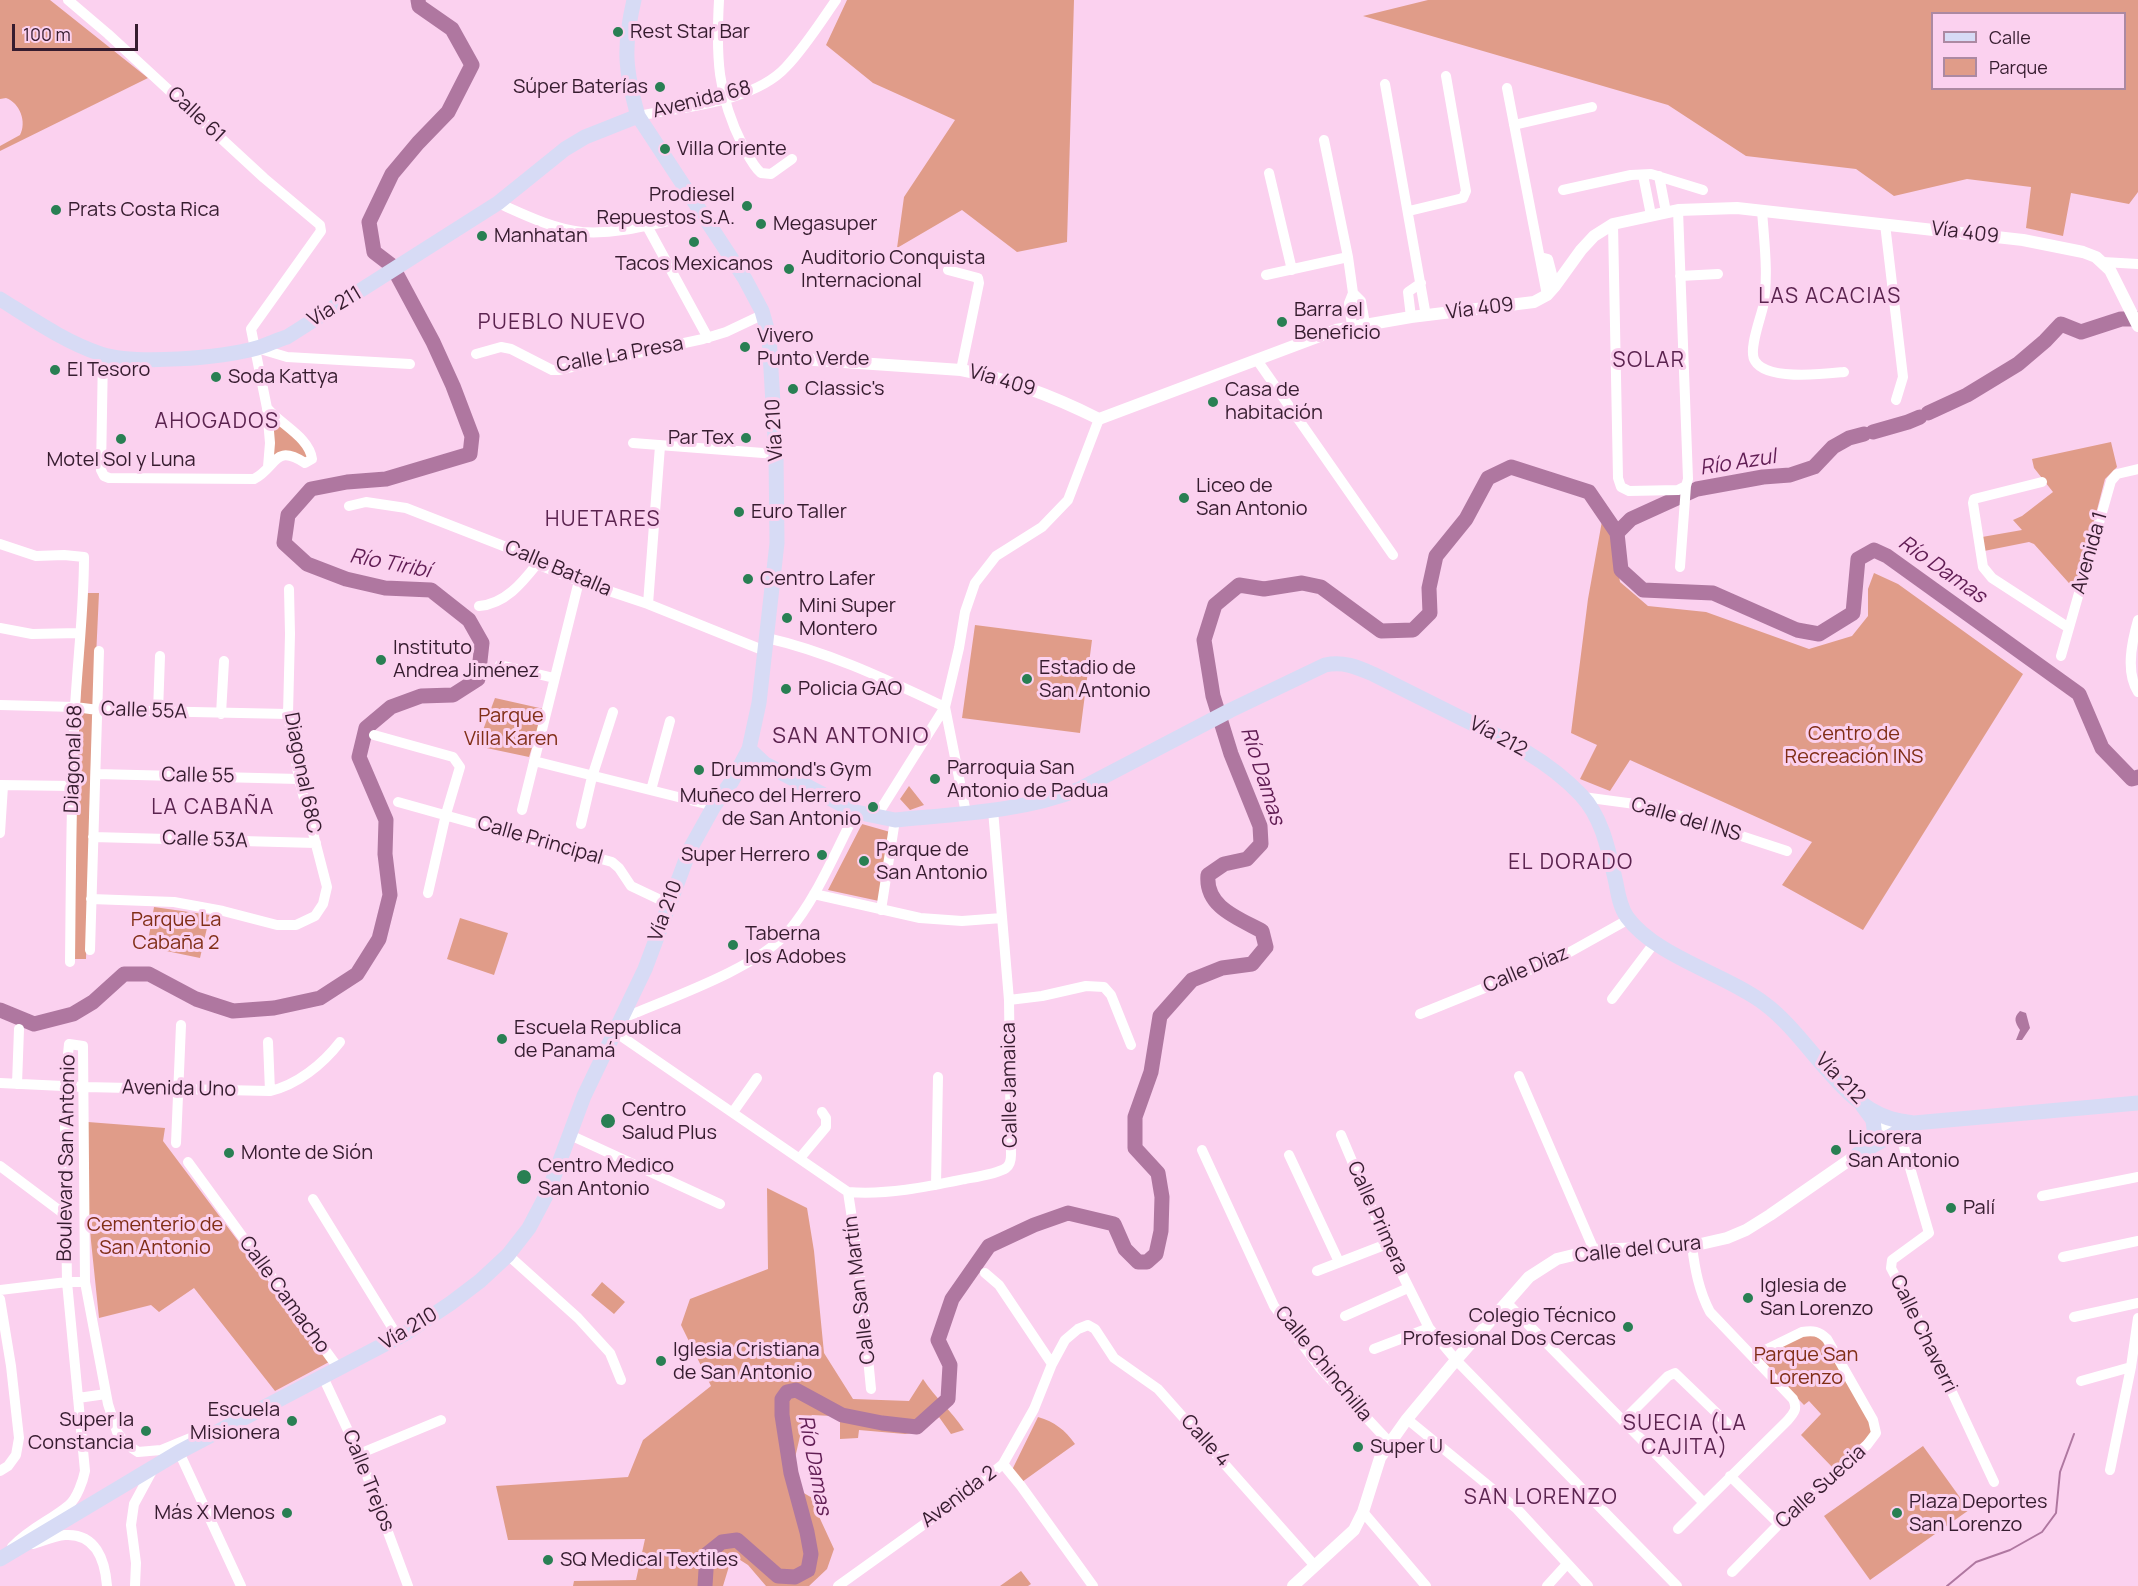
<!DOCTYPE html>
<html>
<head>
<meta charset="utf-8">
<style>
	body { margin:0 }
	#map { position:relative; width:2138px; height:1586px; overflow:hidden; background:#fbd1ef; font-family:Manrope,sans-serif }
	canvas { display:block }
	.legend { position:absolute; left:1931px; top:12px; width:195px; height:78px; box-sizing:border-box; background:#fbd1ef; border:2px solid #ac89a2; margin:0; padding:8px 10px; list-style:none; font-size:18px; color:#361c2f }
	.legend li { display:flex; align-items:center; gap:12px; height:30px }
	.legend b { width:30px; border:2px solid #ac89a2 }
	.scale { position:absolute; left:12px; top:24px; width:126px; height:27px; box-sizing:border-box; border:3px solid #361c2f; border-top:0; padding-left:8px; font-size:18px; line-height:21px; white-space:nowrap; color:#361c2f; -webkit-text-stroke:4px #fbd1ef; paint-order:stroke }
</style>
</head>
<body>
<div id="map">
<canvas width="2138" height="1586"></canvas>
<ul class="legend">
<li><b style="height:8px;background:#d7dbf5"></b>Calle</li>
<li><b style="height:16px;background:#e09c89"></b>Parque</li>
</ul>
<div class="scale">100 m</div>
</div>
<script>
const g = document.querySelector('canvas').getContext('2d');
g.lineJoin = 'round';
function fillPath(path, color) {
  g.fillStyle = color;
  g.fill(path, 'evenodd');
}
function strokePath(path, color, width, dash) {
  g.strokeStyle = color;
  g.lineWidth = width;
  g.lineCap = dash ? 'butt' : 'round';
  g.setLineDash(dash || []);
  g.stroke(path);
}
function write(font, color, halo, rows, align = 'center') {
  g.font = font + ' Manrope,sans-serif';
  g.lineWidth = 6;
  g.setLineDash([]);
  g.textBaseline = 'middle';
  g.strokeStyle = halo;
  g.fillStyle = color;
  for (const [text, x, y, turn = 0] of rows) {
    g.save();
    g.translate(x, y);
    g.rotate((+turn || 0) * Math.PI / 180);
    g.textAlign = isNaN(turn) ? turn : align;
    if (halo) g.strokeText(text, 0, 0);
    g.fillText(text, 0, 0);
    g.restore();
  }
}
fillPath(new Path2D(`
	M0 0H50L148 78 0 151V146L20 135C27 122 20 103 6 98L0 99Z
	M847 0H1074L1067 242 1017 252 962 210 897 248 904 197 955 120 873 83 826 45Z
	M1428 0H2138V192L2129 204 2071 193 2063 236 2026 228 2031 187 1967 179 1894 196 1856 169 1746 156 1668 105 1363 16ZM1932 14H2124V88H1932Z
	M270 417 305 446 310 459H272Z
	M2111 442 2117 467 2105 479 2076 591 2034 544 2029 542 1984 551 1982 537 2022 530 2013 520 2022 516 2053 492 2034 468 2032 459Z
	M1602 521 1612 534 1620 582 1648 606 1706 612 1809 649 1852 636 1868 616V589L1874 573 1898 584 2023 674 1863 930 1782 885 1812 842 1630 760 1610 791 1580 779 1597 745 1571 733 1588 599Z
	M86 593H99L91 764 86 959H74L77 760Z
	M975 625 1092 640 1080 733 962 718Z
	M495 698 544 709 529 757 477 746Z
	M909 786 924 805 910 810 900 799Z
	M862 824 890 832 879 901 828 890Z
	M154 907 210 915 200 958 147 947Z
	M460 918 508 933 494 975 447 959Z
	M88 1122 165 1128 163 1141 329 1362 275 1391 194 1288 159 1312 151 1305 99 1318 91 1241 87 1191Z
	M767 1188 807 1208 814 1251 824 1353 853 1399 909 1401 923 1379C935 1398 952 1411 964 1430L951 1434 939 1417 920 1432 905 1434 859 1430 858 1438 840 1439V1420L832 1416 812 1415 801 1432 794 1462 802 1492 814 1499 816 1510 834 1549 827 1569 809 1586H766L748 1565 737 1558 730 1563 723 1586H573L574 1581 636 1580 645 1539 508 1540 496 1486 628 1477 643 1440 711 1386 681 1325 690 1299 768 1269Z
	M602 1282 625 1302 614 1314 591 1295Z
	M1808 1334 1822 1338 1870 1422 1873 1432 1834 1469 1801 1435 1821 1414 1809 1401 1804 1405 1758 1357Z
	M1038 1417C1055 1422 1065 1430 1075 1444L1022 1482 1012 1470Z
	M1923 1446 1969 1510 1870 1580 1824 1516Z
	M1021 1571 1031 1584 1028 1586H1000Z`), '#e09c89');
fillPath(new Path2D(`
	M2020 1011 2026 1013 2030 1028 2022 1040H2016L2020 1030C2015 1022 2013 1018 2020 1011Z`), '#af77a0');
strokePath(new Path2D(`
	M1947 1586 1976 1562 2010 1550 2042 1532 2056 1513 2060 1472 2074 1434`), '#af77a0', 2);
strokePath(new Path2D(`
	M391 265 374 252 369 222 392 174 418 143 448 112 472 65 452 29 419 6 418 0
	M1928 413 1967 395 2018 364 2045 341 2061 324 2081 332 2121 319H2138
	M1873 432 1908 422 1920 417
	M1617 533 1631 519 1697 489 1763 477 1790 475 1814 467 1833 447 1849 438 1864 434
	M0 1010 34 1024 73 1014 93 1002 124 974H149L196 999 233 1011 274 1008 320 998 357 974 379 939 390 895 385 854 386 820 359 757 366 728 391 707 421 696 453 695 478 679 482 643 469 620 431 590 385 588 346 579 307 564 284 543 288 515 311 489 347 482 386 479 470 454 472 436 453 386 433 342 396 273
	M705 1586 707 1554 722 1542 737 1540 778 1576 795 1577 808 1570 811 1554 807 1532 791 1473 782 1415V1399L787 1392 796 1390 842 1415 882 1423 917 1427 948 1399 950 1365 938 1340 952 1299 989 1246 1034 1225 1068 1213 1114 1224 1125 1249 1138 1262H1147L1156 1254 1161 1231 1162 1197 1158 1173 1135 1148V1117L1151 1072 1160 1016 1192 980 1222 968 1252 964 1266 947 1262 931C1238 918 1205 907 1208 875L1224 864 1247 859 1261 844 1260 826 1231 754 1213 696 1204 640 1215 605 1239 585 1264 589 1302 583 1321 587 1381 631 1413 630 1430 613 1429 588 1436 556 1466 519 1488 478 1511 467 1589 492 1617 533 1621 570 1643 590 1713 593 1797 630 1819 634 1853 613 1858 559 1874 550 1887 556 2079 694 2102 748 2132 779 2138 777`), '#af77a0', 15);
strokePath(new Path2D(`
	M68 0 108 34 264 178 320 225 321 231 251 329 267 408 270 443 268 467
	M719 0C716 56 717 95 743 146 748 155 753 166 761 173L771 174 792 159
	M1385 84 1426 316
	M1507 88 1547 295
	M638 116C683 107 754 102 786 67 805 47 820 23 836 0
	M1514 125 1592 107
	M1324 140 1348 257 1353 293 1349 303 1352 326
	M1269 173 1292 270
	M1643 175 1651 215
	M1659 176 1666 212
	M1563 190 1631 175 1651 174 1703 190
	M498 203C525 215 553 229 582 232 623 235 662 221 702 214
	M1762 210C1764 241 1769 276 1763 307 1760 320 1748 351 1755 361 1767 381 1824 374 1844 372
	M1409 211 1463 198 1466 191 1446 76
	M1613 224 1618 478 1621 487 1629 491 1678 490 1686 486 1688 479 1678 210
	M1885 224 1903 377 1896 400
	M647 226 708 338
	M1540 257 1548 259 1555 286
	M2103 262 2138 264
	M948 270 978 278 979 283 961 370
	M1266 275 1348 257
	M1680 276 1718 274
	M1353 293 1361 301 1365 324
	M1411 317 1408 292 1421 283
	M257 348 287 357 410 364
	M103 354 101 470 104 476 109 478 254 479C277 467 274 443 305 463L312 459C309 437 281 425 267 408
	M476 354 501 347 511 349 552 370H558L703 339 726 332 764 314
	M1257 360 1393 555
	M633 443 776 454
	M2042 482 1974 499 1973 503 1983 567 1992 578 2069 628
	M349 506 366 502 406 508 506 547 537 564 579 581 648 604 765 651
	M0 544 36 556 64 555 84 557C84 607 78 657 75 707 71 792 71 877 70 962
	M1680 567 1686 486
	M648 604 660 446
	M479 606C505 604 522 583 537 564
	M2138 620C2132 641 2125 672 2138 692
	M0 628 32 634 79 633
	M767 638C829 652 887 680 945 707
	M2061 656 2111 481 2117 474 2138 469
	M500 665 554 678
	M0 705 75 707 98 710 288 714
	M158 712 160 656
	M221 714 224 661
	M374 735 453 757 460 767 446 814 428 893
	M534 761 714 806
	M96 774 299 779
	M0 785 72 786
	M651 790 670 721
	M1583 797 1650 806 1787 851
	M398 802 612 862 619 868 631 886 669 904
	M522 810 579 581
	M966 813 945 707 959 648 965 612 975 583 996 556 1042 527 1068 500 1099 419
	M876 817 945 707
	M581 824 592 777 613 712
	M0 833 3 786
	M93 837 316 843
	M814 894 920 918 962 921 1002 918
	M91 899 174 902 223 911 277 925H296L315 916 323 904 327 887 299 779 288 714 290 634 289 589
	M881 910 895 820
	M90 950 99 651
	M1612 999 1655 942
	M1009 1000 1042 996 1086 986 1104 987 1111 995 1131 1045
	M1420 1014 1561 957 1629 919
	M621 1019C669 998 754 970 788 932 817 898 835 852 856 812
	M615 1032 848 1192C888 1195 926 1187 965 1179 976 1177 997 1174 1006 1168 1010 1165 1011 1160 1011 1155L1009 1000 993 810
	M268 1042 270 1091
	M1519 1076 1594 1250
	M0 1083 84 1087 270 1091C297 1085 323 1064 340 1042
	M17 1084 19 1029
	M733 1112 757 1078
	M1899 1130 1929 1233 1892 1260 1891 1268 1916 1315 1994 1482
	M570 1135 720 1204
	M1341 1135 1387 1244 1429 1328 1456 1360 1677 1586
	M176 1143 181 1025
	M1202 1150 1274 1306 1320 1368 1390 1443
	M1289 1155 1339 1262
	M800 1158 826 1127V1118L822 1112
	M188 1162 339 1369
	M0 1166 64 1214
	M936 1185 938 1077
	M848 1192 859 1265 871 1389
	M2042 1196 2138 1177
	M313 1199 398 1337
	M508 1255 578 1318 610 1353 621 1380
	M2063 1257 2138 1241
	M1317 1271 1387 1244
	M985 1273 999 1285 1052 1364
	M0 1290 67 1282H85
	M0 1299 11 1366 19 1438 16 1455 8 1466 0 1471
	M1507 1303 1704 1503 1787 1421C1794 1413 1798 1409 1793 1399L1710 1312C1699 1291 1695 1270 1692 1246
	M1345 1316 1408 1288
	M2074 1317 2138 1303
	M1374 1349 1429 1328
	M323 1377 359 1454 408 1586
	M2081 1381 2131 1367
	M78 1398 106 1394
	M1407 1419 1517 1509 1588 1586
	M1623 1421 1668 1376 1675 1373 1727 1423
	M179 1452 241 1586
	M359 1454 441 1420
	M1003 1464 1021 1486 1093 1586
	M2110 1470 2131 1367 2138 1318
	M1730 1476 1779 1524
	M1363 1512 1426 1586
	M1678 1529 1704 1503
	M33 1544C43 1541 54 1536 65 1535 96 1533 105 1560 107 1586
	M12 1547C31 1527 50 1521 69 1505 77 1498 83 1481 85 1471L67 1282 65 1145V1086L69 1044 83 1046 85 1282 108 1404 117 1432 126 1444 138 1452 161 1450 195 1436
	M1732 1572 1779 1524 1867 1445 1876 1433 1873 1420 1827 1339C1819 1331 1813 1330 1802 1332L1753 1356
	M135 1586 136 1563 131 1525 134 1504 153 1469
	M838 1586 965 1495 1003 1464 1034 1409 1052 1364 1065 1340 1078 1329 1088 1325 1095 1329 1114 1358 1158 1389 1315 1566
	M1547 1586 1567 1564`), '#fff', 10);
strokePath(new Path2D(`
	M771 357 961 370C1010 379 1055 397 1099 419L1336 330 1411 317 1534 302 1547 295 1555 286 1581 250 1594 236 1613 224 1678 210 1737 208 2023 240 2083 252 2096 257 2110 270 2138 326
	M1293 1586 1354 1530 1363 1512 1380 1458 1390 1443 1407 1419 1456 1360 1529 1277 1557 1259 1594 1250 1692 1246 1727 1238 1746 1230 1770 1215 1858 1154 1891 1119`), '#fff', 12);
strokePath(new Path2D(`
	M0 299C32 319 65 342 101 354 136 365 221 358 257 348 267 345 277 340 287 337L498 203 565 149 585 137 638 116
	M749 749 765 764 856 812 895 820C957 814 1021 812 1080 789L1231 710 1325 665C1343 661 1357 667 1373 674 1403 689 1433 704 1463 719 1505 739 1548 760 1581 795 1603 818 1609 853 1616 883 1618 894 1620 907 1627 917 1656 957 1726 974 1765 1004 1807 1035 1842 1106 1892 1119 1899 1121 1907 1122 1914 1123L2138 1103
	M1862 1105 1873 1120 1875 1137
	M1858 1154 1914 1123
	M0 1559 179 1452 406 1333 451 1303 480 1281 508 1255 529 1228 549 1190 584 1096 645 969 690 849 714 806 732 781 749 749 759 703 777 543 776 454 769 336 762 311 745 279 638 116C625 70 623 47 634 0`), '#d7dbf5', 15);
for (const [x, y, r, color] of [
	[618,32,6,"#297f53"],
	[660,87,6,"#297f53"],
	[665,149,6,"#297f53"],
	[747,206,6,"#297f53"],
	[56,210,6,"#297f53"],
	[761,224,6,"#297f53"],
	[482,236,6,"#297f53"],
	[694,242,6,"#297f53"],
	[789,269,6,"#297f53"],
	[1282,322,6,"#297f53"],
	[745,347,6,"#297f53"],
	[55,370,6,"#297f53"],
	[216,377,6,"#297f53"],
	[793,389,6,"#297f53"],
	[1213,402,6,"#297f53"],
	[746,438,6,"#297f53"],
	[121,439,6,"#297f53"],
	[1184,498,6,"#297f53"],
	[739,512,6,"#297f53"],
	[748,579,6,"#297f53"],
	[787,618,6,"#297f53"],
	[381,660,6,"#297f53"],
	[1027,679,6,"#297f53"],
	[786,689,6,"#297f53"],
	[699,770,6,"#297f53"],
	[935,779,6,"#297f53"],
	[873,807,6,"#297f53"],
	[822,855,6,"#297f53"],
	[864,861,6,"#297f53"],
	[733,945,6,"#297f53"],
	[502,1039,6,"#297f53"],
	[608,1121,8,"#297f53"],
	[1836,1150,6,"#297f53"],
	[229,1153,6,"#297f53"],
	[524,1177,8,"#297f53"],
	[1951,1208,6,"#297f53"],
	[1748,1298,6,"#297f53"],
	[1628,1327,6,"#297f53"],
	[661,1361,6,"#297f53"],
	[292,1421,6,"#297f53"],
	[146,1431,6,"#297f53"],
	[1358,1447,6,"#297f53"],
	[287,1513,6,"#297f53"],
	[1897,1513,6,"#297f53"],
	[548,1560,6,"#297f53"]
]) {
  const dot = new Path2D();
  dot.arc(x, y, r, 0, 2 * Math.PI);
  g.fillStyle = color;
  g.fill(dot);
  strokePath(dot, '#fbd1ef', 2);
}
write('20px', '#361c2f', '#fbd1ef', [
	["Rest Star Bar",630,32],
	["Súper Baterías",648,87,"right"],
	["Villa Oriente",677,149],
	["Prodiesel",735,195,"right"],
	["Repuestos S.A.",735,218,"right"],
	["Prats Costa Rica",68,210],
	["Megasuper",773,224],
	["Manhatan",494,236],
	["Auditorio Conquista",801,258],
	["Internacional",801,281],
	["Tacos Mexicanos",694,264,"center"],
	["Barra el",1294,310],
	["Beneficio",1294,333],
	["Vivero",757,336],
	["Punto Verde",757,359],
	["El Tesoro",67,370],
	["Soda Kattya",228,377],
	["Classic's",805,389],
	["Casa de",1225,390],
	["habitación",1225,413],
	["Par Tex",734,438,"right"],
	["Motel Sol y Luna",121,460,"center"],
	["Liceo de",1196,486],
	["San Antonio",1196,509],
	["Euro Taller",751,512],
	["Centro Lafer",760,579],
	["Mini Super",799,606],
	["Montero",799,629],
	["Instituto",393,648],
	["Andrea Jiménez",393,671],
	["Estadio de",1039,668],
	["San Antonio",1039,691],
	["Policia GAO",798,689],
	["Parroquia San",947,768],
	["Antonio de Padua",947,791],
	["Drummond's Gym",711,770],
	["Muñeco del Herrero",861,796,"right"],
	["de San Antonio",861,819,"right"],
	["Parque de",876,850],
	["San Antonio",876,873],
	["Super Herrero",810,855,"right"],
	["Taberna",745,934],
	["los Adobes",745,957],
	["Escuela Republica",514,1028],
	["de Panamá",514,1051],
	["Centro",622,1110],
	["Salud Plus",622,1133],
	["Licorera",1848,1138],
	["San Antonio",1848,1161],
	["Monte de Sión",241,1153],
	["Centro Medico",538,1166],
	["San Antonio",538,1189],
	["Palí",1963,1208],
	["Iglesia de",1760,1286],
	["San Lorenzo",1760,1309],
	["Colegio Técnico",1616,1316,"right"],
	["Profesional Dos Cercas",1616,1339,"right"],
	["Iglesia Cristiana",673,1350],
	["de San Antonio",673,1373],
	["Escuela",280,1410,"right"],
	["Misionera",280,1433,"right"],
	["Super la",134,1420,"right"],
	["Constancia",134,1443,"right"],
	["Super U",1370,1447],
	["Plaza Deportes",1909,1502],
	["San Lorenzo",1909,1525],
	["Más X Menos",275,1513,"right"],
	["SQ Medical Textiles",560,1560]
], 'left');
write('20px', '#361c2f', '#fbd1ef', [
	["Avenida 68",702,100,-14],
	["Calle 61",196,115,43],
	["Vía 409",1965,233,7],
	["Vía 211",335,307,-31],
	["Vía 409",1480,309,-7],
	["Calle La Presa",620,355,-10],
	["Vía 409",1002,381,16],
	["Vía 210",775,430,-93],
	["Avenida 1",2090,553,-74],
	["Calle Batalla",558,569,23],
	["Calle 55A",144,711,2],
	["Vía 212",1498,737,28],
	["Diagonal 68",74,759,-88],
	["Diagonal 68C",302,773,79],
	["Calle 55",198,776,1],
	["Calle del INS",1686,820,16],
	["Calle 53A",205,840,2],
	["Calle Principal",540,841,16],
	["Vía 210",666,911,-70],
	["Calle Díaz",1526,970,-23],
	["Vía 212",1840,1079,46],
	["Calle Jamaica",1010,1085,-91],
	["Avenida Uno",179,1089,1],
	["Boulevard San Antonio",67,1158,-89],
	["Calle Primera",1377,1218,66],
	["Calle del Cura",1638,1250,-6],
	["Calle San Martín",860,1290,-97],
	["Calle Camacho",284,1295,54],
	["Vía 210",409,1329,-31],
	["Calle Chaverri",1923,1334,64],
	["Calle Chinchilla",1323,1364,51],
	["Calle 4",1205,1441,48],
	["Calle Trejos",368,1481,68],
	["Calle Suecia",1821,1487,-42],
	["Avenida 2",959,1497,-37]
]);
write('20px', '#802e16', '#fbd1ef', [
	["Parque",511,716],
	["Villa Karen",511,739],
	["Centro de",1854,734],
	["Recreación INS",1854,757],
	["Parque La",176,920],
	["Cabaña 2",176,943],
	["Cementerio de",155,1225],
	["San Antonio",155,1248],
	["Parque San",1806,1355],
	["Lorenzo",1806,1378]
]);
g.letterSpacing = '1.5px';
write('21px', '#5b234f', '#fbd1ef', [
	["LAS ACACIAS",1830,297],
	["PUEBLO NUEVO",562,323],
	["SOLAR",1649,361],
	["AHOGADOS",217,422],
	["HUETARES",603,520],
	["LA CABAÑA",213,808],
	["EL DORADO",1571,863],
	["SUECIA (LA",1685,1424],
	["CAJITA)",1685,1448],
	["SAN LORENZO",1541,1498]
]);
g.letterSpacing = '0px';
write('italic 21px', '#611d54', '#fbd1ef', [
	["Río Azul",1738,463,-9],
	["Río Tiribí",390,564,11],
	["Río Damas",1942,570,35],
	["Río Damas",1262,776,72],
	["Río Damas",814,1465,79]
]);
g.letterSpacing = '1.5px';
write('22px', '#5b234f', '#fbd1ef', [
	["SAN ANTONIO",851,737]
]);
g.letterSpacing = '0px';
</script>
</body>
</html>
